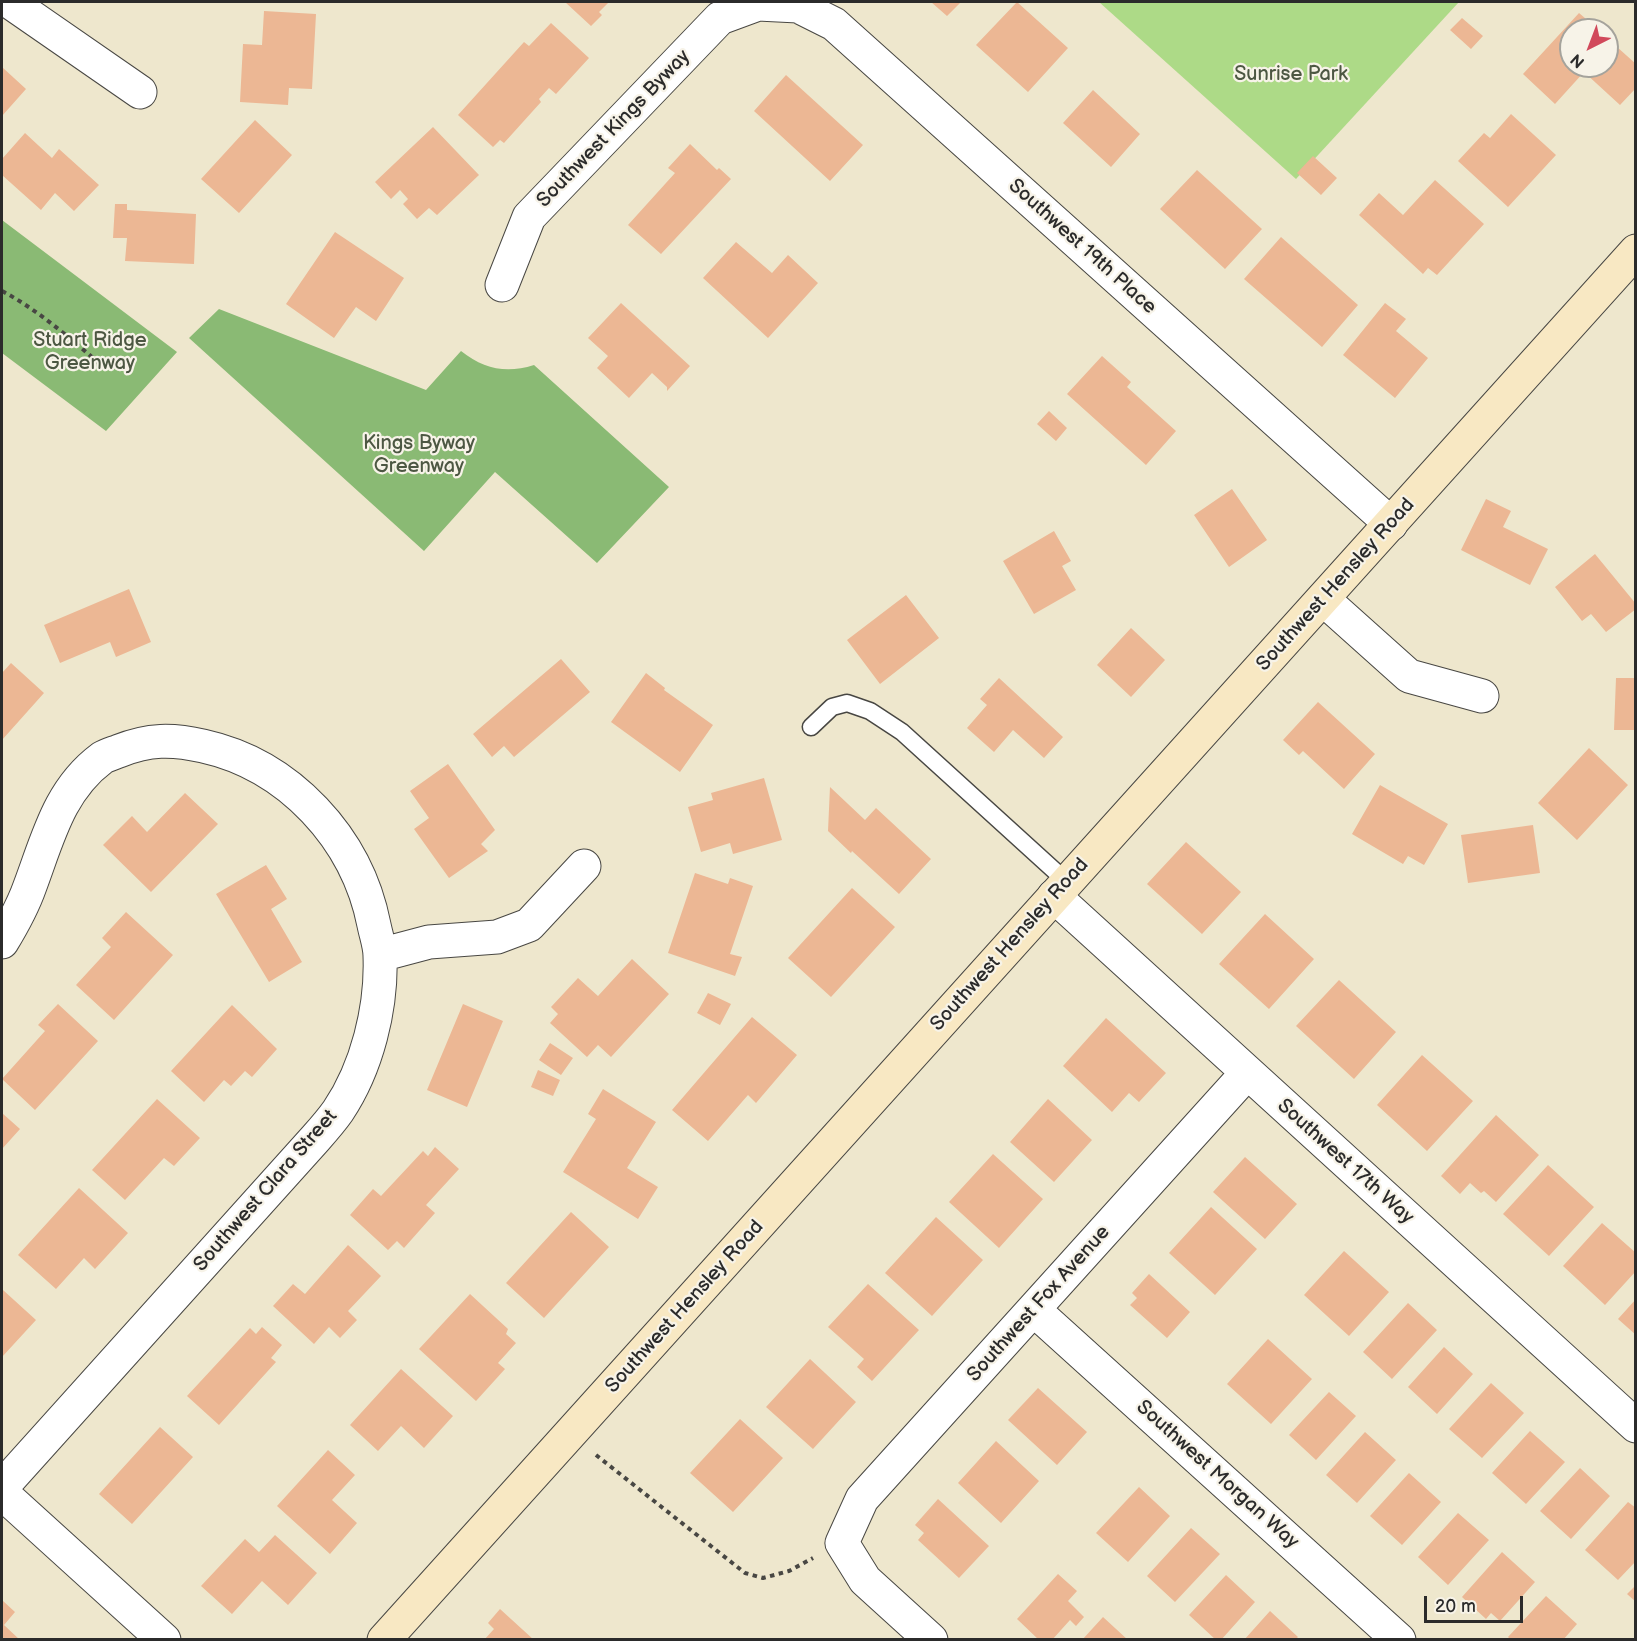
<!DOCTYPE html>
<html>
<head>
<meta charset="utf-8">
<style>
	body { margin:0 }
	#map { position:relative; width:1637px; height:1641px; overflow:hidden; background:#eee7cd; font-family:"Balsamiq Sans",sans-serif }
	canvas { display:block }
	.frame { position:absolute; inset:0; border:3px solid #2b2b2b; pointer-events:none }
	.north { position:absolute; left:1559px; top:18px; width:60px; height:60px; box-sizing:border-box; background:#f7f3e8; border:2px solid #a5a39c; border-radius:50%; rotate:222deg; font-size:16px; font-weight:700; line-height:24px; text-align:center; color:#2b2b2b }
	.north::after { content:''; display:block; margin:auto; width:21px; height:27px; background:#d1495b; clip-path:polygon(50% 0,100% 100%,50% 72%,0 100%) }
	.scale { position:absolute; left:1424px; top:1596px; width:99px; height:27px; box-sizing:border-box; border:3px solid #2b2b2b; border-top:0; padding-left:8px; font-size:18px; line-height:21px; white-space:nowrap; color:#2b2b2b; -webkit-text-stroke:4px #f7f3e8; paint-order:stroke }
</style>
</head>
<body>
<div id="map">
<canvas width="1637" height="1641"></canvas>
<div class="frame"></div>
<div class="north">N</div>
<div class="scale">20 m</div>
</div>
<script>
const g = document.querySelector('canvas').getContext('2d');
g.lineJoin = 'round';
function fillPath(path, color) {
  g.fillStyle = color;
  g.fill(path, 'evenodd');
}
function strokePath(path, color, width, dash) {
  g.strokeStyle = color;
  g.lineWidth = width;
  g.lineCap = dash ? 'butt' : 'round';
  g.setLineDash(dash || []);
  g.stroke(path);
}
function write(font, color, halo, rows, align = 'center') {
  g.font = font + ' "Balsamiq Sans",sans-serif';
  g.lineWidth = 4.5;
  g.setLineDash([]);
  g.textBaseline = 'middle';
  g.strokeStyle = halo;
  g.fillStyle = color;
  for (const [text, x, y, turn = 0] of rows) {
    g.save();
    g.translate(x, y);
    g.rotate((+turn || 0) * Math.PI / 180);
    g.textAlign = isNaN(turn) ? turn : align;
    if (halo) g.strokeText(text, 0, 0);
    g.fillText(text, 0, 0);
    g.restore();
  }
}
fillPath(new Path2D(`
	M1099 2H1459L1296 179Z`), '#adda87');
fillPath(new Path2D(`
	M2 220 177 352 106 431 2 353Z
	M219 309 426 390 461 351C484 369 506 374 534 365L669 487 597 563 495 472 424 551 189 338Z`), '#8aba74');
fillPath(new Path2D(`
	M565 2H609L599 12 602 15 591 26Z
	M931 2H961L947 16Z
	M1017 2 1068 48 1028 92 976 45Z
	M264 11 316 14 312 89 289 88 288 105 240 102 243 44 262 45Z
	M1579 13 1599 30H1571V66H1607V38L1636 64V88L1620 105 1584 72 1555 104 1523 74Z
	M1462 18 1483 36 1471 49 1450 30Z
	M551 23 589 58 556 94 549 88 539 99 541 102 504 143 500 140 493 147 458 115 524 42 529 46Z
	M2 67 26 89 2 116Z
	M786 75 863 145 830 181 754 111Z
	M1093 90 1140 134 1111 167 1063 123Z
	M1511 114 1556 155 1508 207 1458 161 1484 133 1490 138Z
	M255 120 292 155 239 213 201 179Z
	M433 127 479 175 437 215 429 208 417 219 403 204 408 199 400 190 391 199 375 182Z
	M25 133 52 158 59 149 99 185 74 211 55 193 41 210 2 175V159Z
	M690 144 717 170 719 168 731 179 661 254 628 225 675 173 668 168Z
	M1313 156 1337 178 1321 195 1297 173Z
	M1197 170 1262 229 1225 269 1160 209Z
	M1435 180 1484 224 1437 275 1428 268 1423 274 1359 215 1379 193 1403 215Z
	M115 204H127V210L196 214 194 264 125 261 127 238H113Z
	M335 232 404 278 376 321 356 307 334 338 286 304Z
	M1281 237 1358 305 1322 347 1244 279Z
	M736 242 772 273 788 255 818 283 768 338 703 278Z
	M621 303 690 366 667 391V387L652 373 629 398 597 368 608 356 588 338Z
	M1385 303 1406 319 1396 331 1428 358 1395 398 1343 355Z
	M1102 356 1131 382 1127 387 1176 431 1146 465 1067 394Z
	M1049 411 1067 428 1056 441 1037 424Z
	M1232 489 1267 540 1229 567 1194 515Z
	M1486 499 1511 511 1503 527 1548 549 1530 585 1461 550Z
	M1054 531 1071 561 1062 566 1076 590 1034 614 1003 561Z
	M1595 554 1636 604V609L1606 632 1591 614 1582 621 1555 587Z
	M129 589 151 642 116 657 110 642 60 663 44 625Z
	M906 595 939 638 880 684 847 640Z
	M1131 628 1165 660 1131 697 1097 665Z
	M561 659 590 692 514 757 504 746 492 757 473 734Z
	M11 663 44 693 2 740V673Z
	M646 673 665 688 664 690 713 725 680 772 611 722Z
	M999 678 1063 737 1044 758 1013 730 994 752 967 728 987 705 980 699Z
	M1616 678H1636V730H1614Z
	M1318 702 1375 754 1344 789 1303 751 1299 755 1283 740Z
	M1589 748 1628 785 1577 840 1538 803Z
	M448 764 495 830 481 844 488 851 449 878 414 829 429 818 410 791Z
	M764 778 782 840 733 854 730 843 701 852 688 807 713 800 711 793Z
	M1380 785 1448 824 1424 865 1408 856 1403 864 1352 834Z
	M830 787 865 820 876 808 931 859 899 894 852 851 851 853 828 831Z
	M185 793 218 824 151 892 103 845 132 816 147 832Z
	M1533 825 1540 873 1468 883 1461 835Z
	M1186 842 1241 892 1202 934 1147 884Z
	M266 865 287 899 271 909 302 962 269 982 216 894Z
	M695 873 728 884 730 878 753 886 730 954 742 957 735 976 668 953Z
	M852 888 895 927 831 997 788 958Z
	M126 912 173 955 114 1020 76 985 111 947 102 938Z
	M1265 914 1314 959 1269 1009 1219 964Z
	M632 959 669 994 611 1057 598 1045 587 1057 550 1023 558 1014 551 1007 578 978 598 996Z
	M1339 980 1396 1032 1354 1079 1296 1026Z
	M708 993 731 1004 720 1025 697 1013Z
	M58 1004 98 1041 35 1110 2 1079 45 1031 38 1025Z
	M463 1004 503 1021 467 1107 427 1090Z
	M232 1005 277 1049 252 1077 245 1071 231 1086 224 1080 204 1102 171 1071Z
	M752 1017 797 1055 756 1103 748 1095 708 1141 672 1110Z
	M1106 1018 1166 1073 1139 1102 1129 1093 1112 1112 1063 1066Z
	M550 1043 573 1058 561 1075 539 1060Z
	M1422 1055 1473 1101 1427 1151 1377 1105Z
	M538 1070 560 1080 553 1096 531 1087Z
	M603 1089 656 1122 627 1168 658 1187 638 1219 563 1172 596 1119 588 1114Z
	M157 1099 200 1138 174 1166 164 1158 125 1200 92 1170Z
	M1048 1099 1092 1140 1054 1182 1010 1142Z
	M2 1113 20 1129 2 1149Z
	M1496 1115 1539 1155 1496 1202 1484 1191 1481 1193 1470 1183 1460 1194 1441 1176Z
	M435 1147 459 1169 426 1205 435 1213 404 1248 397 1241 388 1250 350 1215 373 1189 381 1196 423 1151 428 1156Z
	M993 1154 1043 1199 999 1248 949 1202Z
	M1245 1157 1297 1204 1265 1239 1213 1192Z
	M1548 1165 1594 1207 1549 1256 1503 1214Z
	M79 1188 128 1233 95 1269 84 1258 56 1289 18 1255Z
	M1211 1207 1257 1249 1215 1295 1169 1253Z
	M571 1212 609 1247 544 1318 506 1283Z
	M936 1217 983 1260 932 1316 885 1273Z
	M1602 1223 1636 1253V1271L1605 1305 1563 1266Z
	M348 1245 381 1276 348 1311 357 1320 340 1338 329 1327 314 1344 273 1306 293 1284 305 1294Z
	M1344 1251 1389 1292 1349 1336 1304 1295Z
	M1149 1274 1190 1312 1167 1338 1130 1305 1137 1298 1132 1293Z
	M868 1284 919 1330 872 1381 857 1367 864 1359 828 1327Z
	M3 1290 36 1320 2 1357V1292Z
	M470 1294 508 1329 506 1334 516 1343 498 1363 505 1369 476 1401 419 1349Z
	M1636 1299V1335L1618 1319Z
	M1408 1303 1437 1330 1392 1379 1363 1352Z
	M262 1327 282 1345 271 1358 276 1362 219 1425 187 1396 250 1328 256 1334Z
	M1268 1339 1312 1379 1271 1424 1227 1384Z
	M1444 1347 1473 1374 1437 1414 1408 1387Z
	M810 1359 856 1402 813 1449 766 1407Z
	M401 1369 453 1416 424 1448 401 1426 378 1451 350 1425Z
	M1491 1383 1524 1413 1482 1458 1449 1429Z
	M1038 1388 1087 1432 1057 1465 1008 1420Z
	M1329 1392 1356 1416 1316 1460 1289 1435Z
	M740 1419 783 1458 733 1512 690 1473Z
	M160 1427 193 1457 132 1524 99 1494Z
	M1530 1431 1565 1462 1526 1504 1492 1473Z
	M1365 1432 1396 1460 1357 1503 1326 1475Z
	M996 1441 1039 1481 1001 1523 958 1483Z
	M328 1450 355 1475 332 1500 357 1523 330 1554 277 1506Z
	M1580 1468 1610 1496 1571 1539 1540 1511Z
	M1409 1473 1441 1502 1402 1545 1370 1516Z
	M1139 1487 1170 1516 1128 1562 1096 1533Z
	M938 1499 989 1546 959 1578 918 1540 924 1533 915 1525Z
	M1628 1502 1636 1508V1561L1618 1580 1585 1550Z
	M1458 1513 1489 1540 1448 1585 1418 1557Z
	M1191 1528 1220 1554 1175 1602 1147 1576Z
	M275 1535 317 1573 288 1605 262 1581 232 1614 201 1586 245 1539 259 1552Z
	M1502 1552 1535 1582 1500 1621 1491 1613 1486 1619 1462 1597Z
	M1058 1574 1077 1591 1068 1601 1084 1617 1076 1626 1070 1620 1052 1640H1039L1017 1619Z
	M1226 1575 1255 1602 1221 1640H1216L1189 1615Z
	M1636 1585V1602L1627 1594Z
	M1546 1596 1577 1624 1563 1640H1511L1508 1637Z
	M2 1600 15 1612 4 1625 20 1640H2Z
	M500 1609 534 1640H484L494 1629 488 1623Z
	M1270 1611 1298 1637 1295 1640H1244Z
	M1103 1617 1128 1640H1082Z`), '#ecb794');
const lane = new Path2D(`
	M811 727 832 707 847 703 870 711 902 732 1067 882`);
const street = new Path2D(`
	M10 2 140 92
	M502 285 529 217 720 18 758 4 798 6 834 24 1391 524
	M1323 599 1409 676 1482 696
	M1054 896 1636 1426
	M2 942C13 924 23 906 30 886 48 838 59 790 102 758 107 755 114 753 119 751 149 739 172 739 203 746 289 765 357 838 374 925 376 935 380 946 380 956 382 1008 367 1068 338 1111 331 1121 323 1130 315 1139L2 1487
	M380 955 429 942 497 937 529 925 584 866
	M1034 1310 1399 1640
	M2 1493 164 1640
	M931 1640 865 1580 842 1543 862 1499 1247 1073`);
const secondary = new Path2D(`
	M384 1640 1636 251`);
strokePath(lane, '#484743', 19);
strokePath(street, '#484743', 35);
strokePath(secondary, '#484743', 35);
strokePath(new Path2D(`
	M2 291C40 311 73 341 106 369
	M596 1455 745 1573 763 1578 789 1571 813 1558`), '#484743', 4, [4.5, 4.5]);
strokePath(lane, '#fff', 16);
strokePath(street, '#fff', 33);
strokePath(secondary, '#f8e8c3', 33);
write('20px', '#4c5742', '#f7f3e8', [
	["Sunrise Park",1291,75],
	["Stuart Ridge",90,341],
	["Greenway",90,364],
	["Kings Byway",419,444],
	["Greenway",419,467]
]);
write('20px', '#2b2b2b', '#f7f3e8', [
	["Southwest Kings Byway",614,129,-46],
	["Southwest 19th Place",1082,247,42],
	["Southwest Hensley Road",1336,585,-48],
	["Southwest Hensley Road",1010,945,-48],
	["Southwest 17th Way",1345,1162,42],
	["Southwest Clara Street",266,1191,-49],
	["Southwest Fox Avenue",1039,1304,-48],
	["Southwest Hensley Road",685,1307,-48],
	["Southwest Morgan Way",1217,1475,42]
]);
</script>
</body>
</html>
